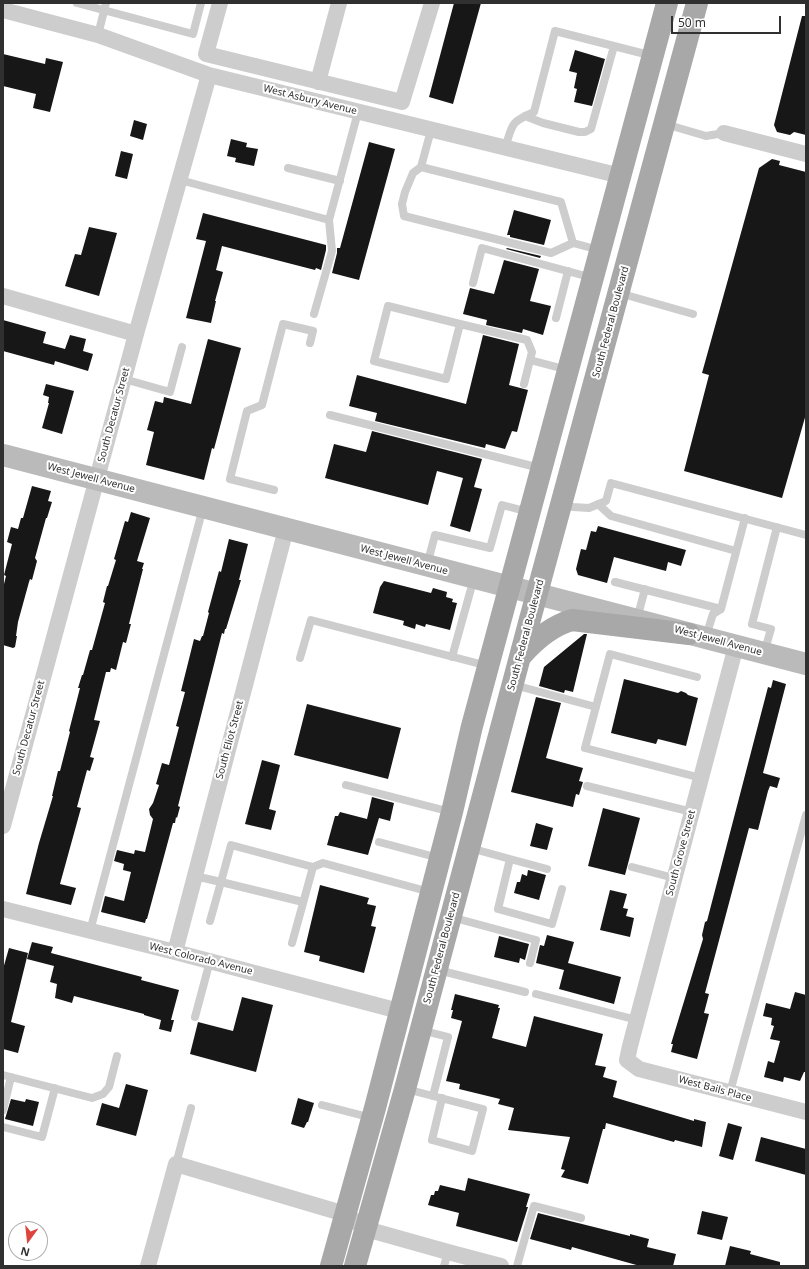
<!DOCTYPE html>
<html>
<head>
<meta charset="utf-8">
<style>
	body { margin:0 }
	#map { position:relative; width:809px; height:1269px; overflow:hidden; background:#fff; font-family:"Noto Sans",sans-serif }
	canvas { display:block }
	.frame { position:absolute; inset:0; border:4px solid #303030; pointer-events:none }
	.north { position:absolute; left:8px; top:1221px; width:40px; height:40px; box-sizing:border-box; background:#fff; border:1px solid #acacac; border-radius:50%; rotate:195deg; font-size:11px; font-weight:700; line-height:16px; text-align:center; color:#303030 }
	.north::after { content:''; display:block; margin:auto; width:14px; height:18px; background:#dc453d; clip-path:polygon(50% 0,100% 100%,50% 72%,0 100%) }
	.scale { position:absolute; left:671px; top:16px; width:110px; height:18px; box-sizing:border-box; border:2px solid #303030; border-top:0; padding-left:5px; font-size:12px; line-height:14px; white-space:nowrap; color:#303030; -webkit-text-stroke:3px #fff; paint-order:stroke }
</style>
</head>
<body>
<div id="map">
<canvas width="809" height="1269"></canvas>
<div class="frame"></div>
<div class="north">N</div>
<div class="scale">50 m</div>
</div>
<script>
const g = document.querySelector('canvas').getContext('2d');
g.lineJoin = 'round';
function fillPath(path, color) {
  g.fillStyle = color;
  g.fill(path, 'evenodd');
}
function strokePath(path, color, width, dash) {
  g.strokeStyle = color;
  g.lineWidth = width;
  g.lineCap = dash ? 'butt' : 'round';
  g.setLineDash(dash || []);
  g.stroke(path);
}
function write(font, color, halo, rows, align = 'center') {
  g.font = font + ' "Noto Sans",sans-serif';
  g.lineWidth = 4;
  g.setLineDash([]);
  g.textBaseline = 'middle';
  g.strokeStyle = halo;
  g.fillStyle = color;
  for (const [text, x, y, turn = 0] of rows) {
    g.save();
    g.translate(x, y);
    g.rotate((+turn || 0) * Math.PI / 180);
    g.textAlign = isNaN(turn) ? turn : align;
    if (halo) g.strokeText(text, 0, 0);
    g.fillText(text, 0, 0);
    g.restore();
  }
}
fillPath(new Path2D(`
	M454 3H481L453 104 429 97Z
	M802 16H806V135L794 132 790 135 777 132 774 125Z
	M575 50 605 59 592 106 574 102 577 89 574 88 577 73 569 71Z
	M3 54 45 64 46 58 63 62 50 112 33 108 36 94 3 86Z
	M134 120 147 124 143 140 130 136Z
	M231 139 247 143 246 147 258 149 254 166 235 162 236 158 227 156Z
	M369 142 395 149 359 280 332 273 337 253V248H340Z
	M121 151 133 154 127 179 115 176Z
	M772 159 780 161 779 165 806 172V414L782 498 684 471 709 375 702 373 759 168Z
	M514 210 551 220 544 245 510 237V235H507Z
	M203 213 326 245V250L321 270 316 268 315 270 222 246 216 270 223 272 215 301H216L211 323 186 318 206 241 196 239Z
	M89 227 117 233 99 296 65 286 75 254 81 255Z
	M507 248 541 256 540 258 506 249Z
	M504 260 539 269 530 301 551 306 543 335 523 329 522 333 486 325 487 320 463 314 470 288 494 294Z
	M3 320 46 332 43 343 65 349 70 335 86 339 83 351 93 354 88 371 55 361 54 365 3 351Z
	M483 335 519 344 509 385 528 390 517 432 512 431 505 449 486 444 485 448 375 421 377 413 349 406 357 375 466 404Z
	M208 339 241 348 214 449 212 448 204 480 146 465 154 432 147 430 155 401 163 403 164 397 191 404Z
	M46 384 74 391 62 434 42 428 49 403H48L49 397 43 395Z
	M372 431 482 459 474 487 482 489 470 532 450 526 463 478 437 471 428 505 325 478 334 444 366 452Z
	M32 486 51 491 48 501 52 502 47 518H46L35 558 37 561 32 580 30 579 29 582 18 622 16 636H17L15 647 13 648 3 645V588L6 576 4 575 12 544 7 542 11 527 18 529 21 518H23Z
	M131 512 150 518 137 561 144 563 142 569H143L129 624H131L126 643 123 642 116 670 111 668 110 672H106L94 720 100 721 90 757 94 758 90 771 87 770 77 807 81 808 60 884 76 888 71 905 26 894 39 843 53 796H52L58 771H60L70 732 69 731 80 688H78L82 675H83L90 650H92L105 603 103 602 107 586H108L116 560 114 559 125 521 128 522Z
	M598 526 686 550 681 566 668 562 666 571 614 557 607 583 578 575 576 569 581 549 586 550 591 531 596 532Z
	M229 539 248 544 239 580H241L226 629H225L224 634 222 633 178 806 180 807 177 818 176 817 175 823H173L147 919H146L145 923 101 912 105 896 124 901 131 872 123 870 124 864 114 861 117 850 134 854 135 850 145 852 153 819 150 815 149 809 153 803 159 785 156 784 162 763 169 765 179 727 176 726 185 692 181 691 194 639 200 641 202 636H203L209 613 208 612 219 571 221 572Z
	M384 581 431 593 433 588 447 592 446 597 453 599 452 602 457 603 450 630 426 624 425 627 416 624 415 629 403 625 404 621 373 613 380 587Z
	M584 634H587L573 692 565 690 564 693 539 686 544 667Z
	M624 679 678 693 681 691 686 693 688 695 698 698 686 746 658 739 656 744 611 733Z
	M773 680 786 684 763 773 780 778 777 788 770 786 768 791 758 830 749 828 705 993 709 994 704 1013 709 1014 697 1059 671 1052 673 1044H671L703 939 702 935 705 922 707 921 768 687 771 688Z
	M536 697 561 703 546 758 583 768 579 781 583 782 579 795 576 794 573 807 511 792Z
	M307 704 401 728 388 779 294 755Z
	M262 760 280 765 269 809 276 811 271 830 245 824Z
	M372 797 394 803 390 821 379 818 368 855 327 845 335 816H338L340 812 367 819Z
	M603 808 640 818 625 875 588 866Z
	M536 823 553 828 547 850 530 846Z
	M528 870 546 875 539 900 514 893 517 882H520L522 874 527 876Z
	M320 885 369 898 367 904 376 906 371 926 376 927 364 973 319 961 320 956 304 952Z
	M610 890 627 894 623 908 628 909 626 916 634 918 630 937 600 930Z
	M547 935 574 942 568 963 621 977 614 1004 559 989 564 970 536 963 540 945 544 946Z
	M499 936 529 944 525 960 520 958 519 963 494 957Z
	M32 942 53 947 51 953 142 977 141 980 179 990 171 1020H174L171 1032 159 1029 161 1020 144 1015V1014L74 996 72 1003 55 998 57 984 50 982 54 966 27 959Z
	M9 948 28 953 11 1022 25 1026 18 1053 3 1049V969Z
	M795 992 806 995V1072H804L800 1081 784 1077 783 1082 764 1077 768 1061 774 1063 780 1041 770 1039 774 1026 771 1025 772 1018 763 1016 766 1003 790 1009Z
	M455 994 499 1005 498 1008H500L492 1038 526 1047 534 1016 603 1034 595 1065 606 1067 603 1077 617 1081 613 1097 694 1121V1119L706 1122 702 1147 675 1140 674 1142 606 1123 605 1129H603L588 1184 561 1177 565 1170 561 1169 570 1137 508 1130 514 1108 498 1104 500 1099 459 1089 460 1084 446 1081 462 1021 451 1018 453 1010H451Z
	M242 997 273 1005 256 1072 190 1054 198 1022 233 1031Z
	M126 1084 148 1090 136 1136 96 1125 102 1103 119 1108Z
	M298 1098 314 1103 308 1122H307L304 1128 291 1124Z
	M11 1099 25 1102 26 1099 39 1102 33 1126 5 1119Z
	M728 1123 742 1127 733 1160 719 1156Z
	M761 1137 806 1149V1175L755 1161Z
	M468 1178 530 1194 526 1207H528L517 1242 456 1226 459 1213 428 1205 431 1195H434L435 1191H438L440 1185 465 1191Z
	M702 1211 728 1217 722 1240 697 1234Z
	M538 1213 630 1236V1234L649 1239 647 1247 676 1254 673 1266H640L572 1247 571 1250 530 1239Z
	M730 1246 751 1251 750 1254 780 1262V1266H725Z`), '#171717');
strokePath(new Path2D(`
	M77 3 193 34 201 3
	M98 35 106 3
	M525 116 543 123 579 132H585L591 129 614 46
	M665 124 706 136 724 133
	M431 130 421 167 561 202 573 243 599 250
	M505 148C513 124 509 123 534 112L555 31 653 56
	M421 167 413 173 405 192 402 204 404 216 551 253 573 243
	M288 168 340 181
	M180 180 329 220
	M473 283 482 248 593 278
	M619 293 693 314
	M314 314 332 251 329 220 358 112
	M556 318 568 271
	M460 324 388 306 374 361 446 379 460 324 527 340 532 352 524 384
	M530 360 568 370
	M124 379 170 392 182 347
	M330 415 540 468
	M274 490 230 479 247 411 262 405 283 324 313 331 310 343
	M561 504 573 507 589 508 606 501 611 483 806 535
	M598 504 611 516 736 551
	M427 565 435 535 490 548 502 505 529 512
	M615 582 721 609
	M637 619 645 589
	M706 636 713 614 721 609 745 518
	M764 653 771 629 752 624 777 527
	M452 657 474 578
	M300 658 311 620 488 666
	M697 677 610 654 585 748 701 778
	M514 685 596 707
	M346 785 451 812
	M587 786 692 812
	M379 842 439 858
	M470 848 510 859 498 909 552 924 562 889
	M510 859 547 869
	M632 867 674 878
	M195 876 221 882 210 921
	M303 902 221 882 231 845 313 867
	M451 917 536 940 530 963
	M90 931 203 508
	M292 943 313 867 323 863 430 892
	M438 970 525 992
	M536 994 637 1020
	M195 1017 210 961
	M421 1030 448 1037 433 1096
	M3 1075 92 1098 103 1094 109 1087 117 1056
	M406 1089 483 1109 472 1151 432 1140 442 1098
	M730 1092 806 815
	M322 1105 372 1118
	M3 1110 11 1077
	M3 1127 42 1137 55 1088
	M176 1164 191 1108
	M444 1266 448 1252
	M517 1266 534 1206 581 1218`), '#cdcdcd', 8);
strokePath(new Path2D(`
	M220 3 206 54 402 102 432 3
	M3 10 98 35 209 75 621 176
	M318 82 339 3
	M724 133 806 154
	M3 296 136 334
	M736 646 630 1046 627 1060 639 1069 806 1112
	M3 826 136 334 209 75
	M3 909 175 952 399 1011
	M175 952 286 529
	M148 1266 176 1164 345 1214 366 1229 448 1252 501 1266`), '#cdcdcd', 16);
strokePath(new Path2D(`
	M3 455 806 664`), '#bababa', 22);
strokePath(new Path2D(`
	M521 656C535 640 551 626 572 620L689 634
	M331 1266 375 1108 452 812 472 726 667 3
	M355 1266 405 1089 530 619 697 3`), '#a8a8a8', 22);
write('10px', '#303030', '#fff', [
	["West Asbury Avenue",310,100,14],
	["South Federal Boulevard",611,322,-75],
	["South Decatur Street",114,415,-75],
	["West Jewell Avenue",91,478,15],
	["West Jewell Avenue",404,560,15],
	["South Federal Boulevard",526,635,-75],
	["West Jewell Avenue",718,641,15],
	["South Decatur Street",29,728,-75],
	["South Eliot Street",230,740,-75],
	["South Grove Street",681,853,-75],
	["South Federal Boulevard",442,948,-75],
	["West Colorado Avenue",201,959,14],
	["West Bails Place",715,1089,15]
]);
</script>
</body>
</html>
